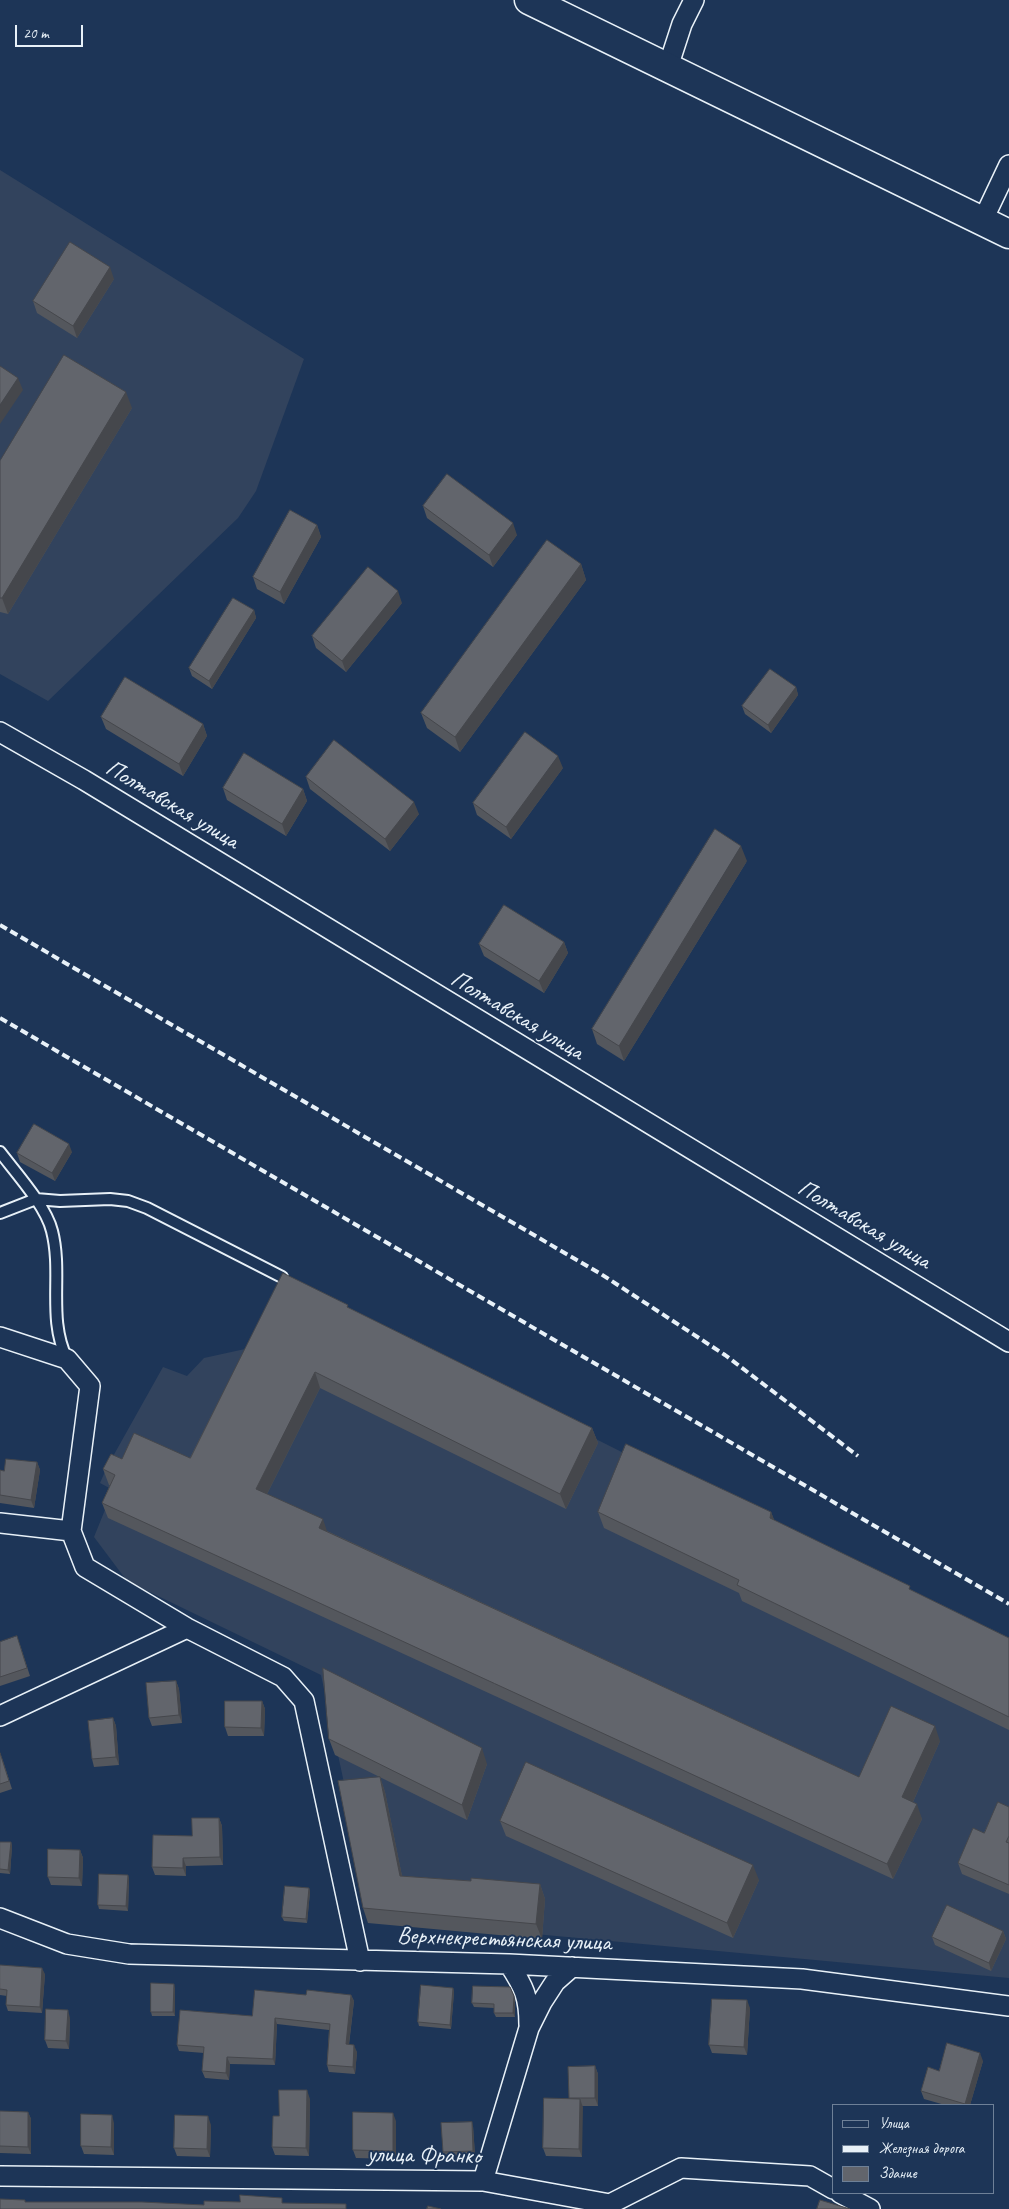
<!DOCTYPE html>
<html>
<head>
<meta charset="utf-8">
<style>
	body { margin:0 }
	#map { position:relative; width:1009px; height:2209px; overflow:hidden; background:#1d3557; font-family:Caveat,sans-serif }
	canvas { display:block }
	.legend { position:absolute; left:832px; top:2104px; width:162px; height:90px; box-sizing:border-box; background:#1d3557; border:1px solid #6e8097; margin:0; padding:6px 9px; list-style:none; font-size:15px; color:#e8f1f8 }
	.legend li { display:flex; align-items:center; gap:10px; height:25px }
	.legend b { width:25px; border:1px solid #6e8097 }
	.scale { position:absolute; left:15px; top:25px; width:68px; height:22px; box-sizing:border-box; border:2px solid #e8f1f8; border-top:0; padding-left:6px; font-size:15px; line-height:18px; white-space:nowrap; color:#e8f1f8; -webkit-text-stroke:4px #1d3557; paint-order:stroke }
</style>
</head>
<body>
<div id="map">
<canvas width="1009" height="2209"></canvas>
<ul class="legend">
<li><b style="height:6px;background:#1d3557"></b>Улица</li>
<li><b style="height:6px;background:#e8f1f8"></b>Железная дорога</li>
<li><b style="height:14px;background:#62656c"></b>Здание</li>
</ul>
<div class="scale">20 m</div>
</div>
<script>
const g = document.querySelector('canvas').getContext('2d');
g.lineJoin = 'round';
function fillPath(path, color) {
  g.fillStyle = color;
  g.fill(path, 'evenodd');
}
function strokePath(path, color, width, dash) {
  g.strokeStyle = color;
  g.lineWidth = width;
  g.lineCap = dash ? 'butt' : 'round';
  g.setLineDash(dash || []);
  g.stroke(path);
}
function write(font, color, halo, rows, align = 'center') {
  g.font = font + ' Caveat,sans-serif';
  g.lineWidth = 4;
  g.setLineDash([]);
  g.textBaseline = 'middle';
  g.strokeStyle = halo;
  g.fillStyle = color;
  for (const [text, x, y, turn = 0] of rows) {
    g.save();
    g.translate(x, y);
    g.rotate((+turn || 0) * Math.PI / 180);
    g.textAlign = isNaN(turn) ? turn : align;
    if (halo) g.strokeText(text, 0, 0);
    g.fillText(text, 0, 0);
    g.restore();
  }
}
fillPath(new Path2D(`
	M0 170 304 359 256 491 238 518 48 701 0 674Z
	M286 1283 1009 1647V1978L373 1919 321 1675 127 1581 94 1537 113 1490 100 1483 107 1467 163 1367 187 1376 204 1358 254 1347Z`), '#32435d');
const service = new Path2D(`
	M0 1152C16 1173 46 1206 52 1231 63 1274 47 1318 67 1359
	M0 1213 36 1199 60 1201 110 1199 128 1201 147 1208 282 1277`);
const minor = new Path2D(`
	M668 67 682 24 694 0
	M982 222 1009 165
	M0 732 84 780 1009 1342
	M0 1337 67 1359 90 1386 71 1531 85 1567 187 1628 283 1677 304 1701 360 1961
	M0 1523 71 1531
	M0 1716 187 1628
	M0 1918 67 1944 129 1954 509 1964 802 1979 1009 2006
	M509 1964C524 1987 529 1997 529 2025
	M0 2176 483 2181 610 2204 681 2168 810 2176 833 2189
	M483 2181 529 2028 542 2002 555 1982 572 1967
	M840 2193 870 2209`);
const secondary = new Path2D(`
	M529 0 1009 234`);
strokePath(service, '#e8f1f8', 14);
strokePath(minor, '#e8f1f8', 22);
strokePath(secondary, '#e8f1f8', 31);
strokePath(service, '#1d3557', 10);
strokePath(minor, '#1d3557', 19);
strokePath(secondary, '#1d3557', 28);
strokePath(new Path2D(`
	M0 925 601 1274 725 1355 858 1456
	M0 1018 1009 1604`), '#e8f1f8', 4, [8, 4]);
fillPath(new Path2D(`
	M114 279 77 338 37 313 33 301Z
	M132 408 8 614 0 612V461Z
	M423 506 517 535 493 567 427 518Z
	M317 525 321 537 284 604 257 589 253 577Z
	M581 564 586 580 460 752 427 728 421 713Z
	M402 603 346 672 316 648 312 636Z
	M254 610 256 618 212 689 192 676 189 668Z
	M796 687 798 695 771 733 745 714 742 706Z
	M101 717 203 724 207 736 183 776 106 729Z
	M563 768 511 839 477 815 473 803Z
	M306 777 419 814 390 851 310 789Z
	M223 788 303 789 307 801 286 836 227 800Z
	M747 861 624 1061 597 1044 592 1029Z
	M564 942 568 953 544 993 484 956 479 944Z
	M72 1152 55 1181 20 1162 17 1153Z
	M349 1308 592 1428 598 1443 566 1509 320 1388 267 1494 327 1531 859 1777 940 1741 913 1802 922 1819 893 1879 108 1518 102 1503 110 1485H109L103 1469 122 1459 190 1458Z
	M37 1462 40 1470 34 1508 0 1503V1470L4 1471Z
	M598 1512H771L774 1520 911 1590 1009 1638V1730L742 1601 739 1593 604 1528Z
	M0 1642 20 1645 30 1676 0 1686Z
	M176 1681 179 1689 182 1723 152 1726 149 1718Z
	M262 1701 265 1709 264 1736H228L225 1727Z
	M113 1718 116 1726 119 1765 94 1767 92 1759Z
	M329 1739 487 1764 467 1820 335 1755Z
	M0 1753 3 1761 12 1789 0 1793Z
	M380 1777 385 1792 402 1876 471 1881 540 1884 545 1899 542 1939 368 1923 363 1908Z
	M1009 1807V1894L962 1874 958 1863 984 1833Z
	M219 1818 222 1826 223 1865 186 1866V1876L155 1875 152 1867 192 1836Z
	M500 1821 759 1880 733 1938 506 1836Z
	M0 1842H11L12 1846 10 1874 0 1873Z
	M80 1850 83 1858 82 1886 51 1885 48 1877Z
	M128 1875 129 1879 128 1911 99 1909 98 1905Z
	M309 1888 310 1892 307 1923 284 1921 282 1917Z
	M1003 1931 1006 1939 991 1971 935 1945 932 1937Z
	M0 1965 45 1974 42 2013 8 2011 6 2005 7 1996 0 1995Z
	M175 1988V2016H152L151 2012Z
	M453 1988 454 1992 451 2029 419 2026 418 2022Z
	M306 1995H351L354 2001 349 2045 357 2052 355 2074 329 2072 327 2065 329 2030 277 2024 275 2065 230 2064 229 2080 205 2078 202 2071 204 2053 179 2051 177 2045Z
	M515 2000V2017H496L494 2013V2008L474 2007 472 2003Z
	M750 2008 747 2055 712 2053 709 2045Z
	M70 2018 69 2049 48 2048 45 2040Z
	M983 2061 970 2105H945L924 2099 921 2091 939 2071Z
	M595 2066 598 2074V2106H582V2157L546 2156 543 2148 569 2098Z
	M310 2099 309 2156 275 2155 272 2147 279 2116Z
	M0 2111 28 2112 31 2119V2154L0 2153Z
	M396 2121V2159L356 2158 353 2150Z
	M114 2123V2155L84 2154 81 2146Z
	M211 2125 210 2157 177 2156 174 2148Z
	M473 2126 475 2155 444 2156 443 2152Z`), '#54575d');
fillPath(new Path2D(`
	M110 267 114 279 77 338 73 326Z
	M18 378 23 390 0 424V405Z
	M126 392 132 408 8 614 2 598Z
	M513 523 517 535 493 567 489 555Z
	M317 525 321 537 284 604 280 592Z
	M581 564 586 580 460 752 455 737Z
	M398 591 402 603 346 672 342 661Z
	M254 610 256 618 212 689 209 681Z
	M796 687 798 695 771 733 768 725Z
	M203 724 207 736 183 776 179 764Z
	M558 756 563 768 511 839 506 827Z
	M303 789 307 801 286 836 282 824Z
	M414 802 419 814 390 851 385 839Z
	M741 846 747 861 624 1061 619 1046Z
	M564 942 568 953 544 993 539 981Z
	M69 1144 72 1152 55 1181 52 1173Z
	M315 1372 320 1388 262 1504 256 1489Z
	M592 1428 598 1443 566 1509 560 1494Z
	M37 1462 40 1470 34 1508 31 1500Z
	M771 1512 777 1527 770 1518Z
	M323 1519 328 1534 319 1528Z
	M176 1681 179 1689 182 1723 179 1715Z
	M262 1701 265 1709 264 1736 261 1728Z
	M113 1718 116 1726 119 1765 116 1757Z
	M935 1726 940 1741 908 1813 902 1797Z
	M482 1748 487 1764 467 1820 462 1805Z
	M380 1777 385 1792 405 1891 400 1876Z
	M917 1804 922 1819 893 1879 887 1864Z
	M219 1818 222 1826 223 1865 220 1857Z
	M11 1842 12 1846 10 1874 8 1870Z
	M80 1850 83 1858 82 1886 79 1878Z
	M183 1858 186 1866V1876L183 1868Z
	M753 1865 759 1880 733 1938 727 1923Z
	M128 1875 129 1879 128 1911 126 1906Z
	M540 1884 545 1899 542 1939 536 1924Z
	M309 1888 310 1892 307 1923 306 1919Z
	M1003 1931 1006 1939 991 1971 989 1963Z
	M42 1968 45 1974 42 2013 40 2007Z
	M174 1984 175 1988V2016L173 2012Z
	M453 1988 454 1992 451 2029 450 2025Z
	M351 1995 354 2001 348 2051 346 2044Z
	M514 1996 515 2000V2017L513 2013Z
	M747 2000 750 2008 747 2055 744 2047Z
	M68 2010 70 2018 69 2049 66 2041Z
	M275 2018 277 2024 275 2065 273 2059Z
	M354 2045 357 2052 355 2074 353 2067Z
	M980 2053 983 2061 970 2105H966L965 2104Z
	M227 2057 230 2064 229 2080 226 2073Z
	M595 2066 598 2074V2106L595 2098Z
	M307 2090 310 2099 309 2156 306 2148Z
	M580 2099 583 2107 582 2157 579 2149Z
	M28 2112 31 2119V2154L28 2147Z
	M393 2113 396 2121V2159L393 2151Z
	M112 2115 114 2123V2155L111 2147Z
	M208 2116 211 2125 210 2157 207 2149Z
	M472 2122 473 2126 475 2155 473 2151Z`), '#45474c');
const building = new Path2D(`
	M70 242 110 267 73 326 33 301Z
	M64 355 126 392 2 598H0V461Z
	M0 366 18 378 0 405Z
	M447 474 513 523 489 555 423 506Z
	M290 510 317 525 280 592 253 577Z
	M547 540 581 564 455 737 421 713Z
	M368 567 398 591 342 661 312 636Z
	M233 598 254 610 209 681 189 668Z
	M770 669 796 687 768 725 742 706Z
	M125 677 203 724 179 764 101 717Z
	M525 732 558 756 506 827 473 803Z
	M334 740 414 802 385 839 306 777Z
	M244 753 303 789 282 824 223 788Z
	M715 829 741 846 619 1046 592 1029Z
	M504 905 564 942 539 981 479 944Z
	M34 1124 69 1144 52 1173 17 1153Z
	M283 1273 348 1305 347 1307 592 1428 560 1494 315 1372 256 1489 323 1519 319 1528 859 1777 891 1706 935 1726 902 1797 917 1804 887 1864 102 1503 115 1475 103 1469 111 1454 122 1459 134 1433 190 1458Z
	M626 1444 771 1512 770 1518 910 1586 909 1589 1009 1638V1717L737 1585 739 1580 598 1512Z
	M6 1459 37 1462 31 1500 0 1495V1470L4 1471Z
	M17 1636 27 1668 0 1677V1642Z
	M323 1668 482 1748 462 1805 329 1739Z
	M176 1681 179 1715 149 1718 146 1683Z
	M225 1701H262L261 1728 225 1727Z
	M113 1718 116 1757 92 1759 88 1721Z
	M0 1753 9 1781 0 1784Z
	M526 1762 753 1865 727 1923 500 1821Z
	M380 1777 400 1876 471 1881V1878L540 1884 536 1924 363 1908 338 1781Z
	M998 1802 1009 1807V1836L1006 1842 1009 1843V1885L958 1863 973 1828 984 1833Z
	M192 1818H219L220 1857 183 1858V1868L152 1867 153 1835 192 1836Z
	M0 1842H11L8 1870 0 1869Z
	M48 1849 80 1850 79 1878 48 1877Z
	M99 1874 128 1875 126 1906 98 1905Z
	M285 1886 309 1888 306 1919 282 1917Z
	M947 1905 1003 1931 989 1963 932 1937Z
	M0 1965 42 1968 40 2007 6 2005 7 1990 0 1989Z
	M151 1983 174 1984 173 2012H151Z
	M421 1985 453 1988 450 2025 418 2022Z
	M473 1986 510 1987 514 1996 513 2013H494V2004L472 2003Z
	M255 1990 306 1995 307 1990 351 1995 346 2044 354 2045 353 2067 327 2065 330 2024 275 2018 273 2059 227 2057 226 2073 202 2071 204 2047 177 2045 180 2010 252 2016Z
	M712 1999 747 2000 744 2047 709 2045Z
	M46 2009 68 2010 66 2041 45 2040Z
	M947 2043 980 2053 965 2104 921 2091 928 2067 939 2071Z
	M595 2066V2098H569L568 2067Z
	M279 2090H307L306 2148 272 2147 273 2116H279Z
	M544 2098 580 2099 579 2149 543 2148Z
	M0 2111 28 2112V2147L0 2146Z
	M353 2112 393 2113V2151L353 2150Z
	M81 2114 112 2115 111 2147 81 2146Z
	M175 2115 208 2116 207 2149 174 2148Z
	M472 2122 473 2151 443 2152 441 2123Z
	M240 2195 282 2198V2203L346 2204V2209H0V2199L25 2200V2202H142L204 2205V2201L240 2202Z
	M820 2200 850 2209H817Z
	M428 2206 441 2209H427Z`);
fillPath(building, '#62656c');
strokePath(building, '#45474c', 1);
write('24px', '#e8f1f8', '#1d3557', [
	["Полтавская улица",172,805,31],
	["Полтавская улица",517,1016,31],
	["Полтавская улица",864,1225,31],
	["Верхнекрестьянская улица",504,1940,2],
	["улица Франко",424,2156,1]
]);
</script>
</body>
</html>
